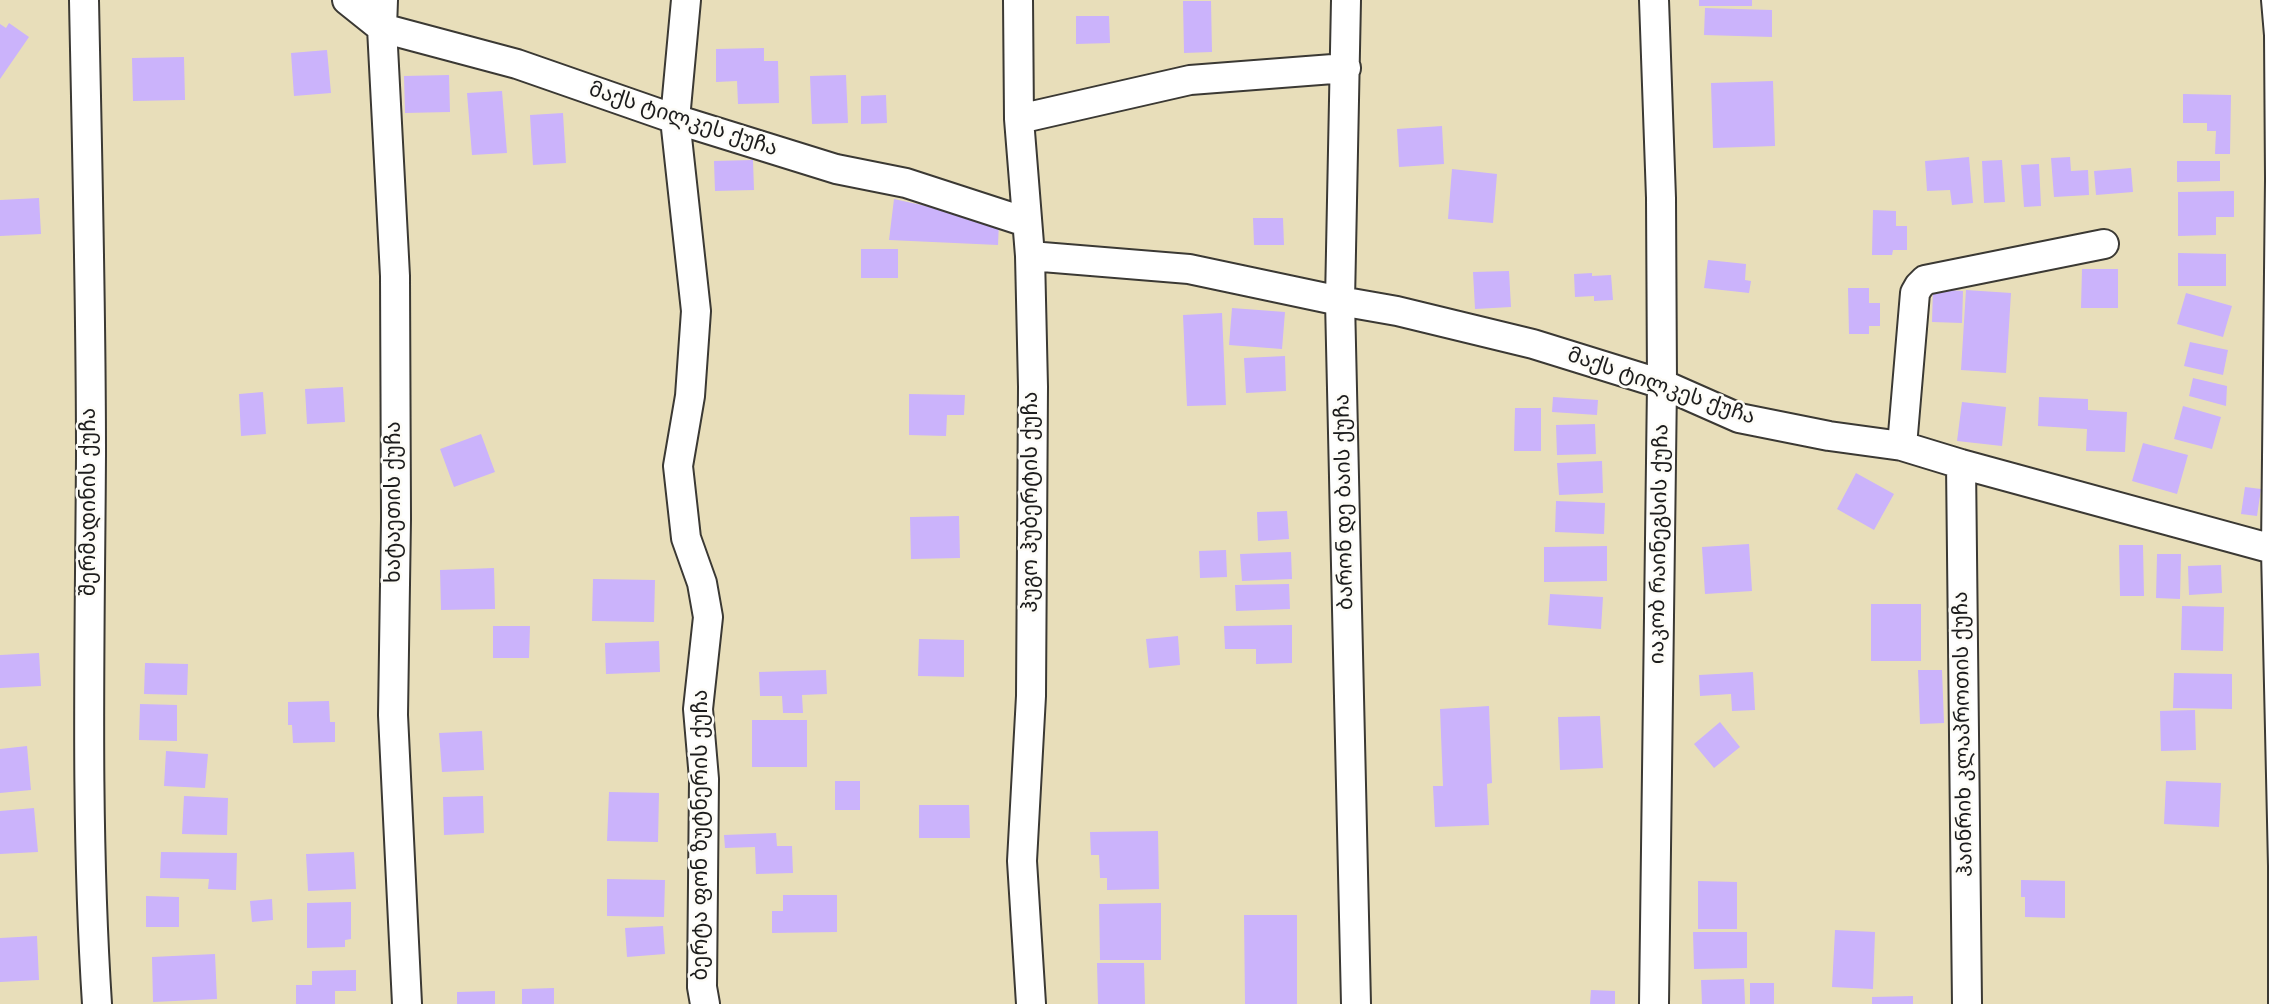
<!DOCTYPE html>
<html>
<head>
<meta charset="utf-8">
<style>
	body { margin:0 }
	canvas { display:block; background:#e8deba }
</style>
</head>
<body>
<canvas width="2284" height="1004"></canvas>
<script>
const g = document.querySelector('canvas').getContext('2d');
g.lineJoin = 'round';
function fillPath(path, color) {
  g.fillStyle = color;
  g.fill(path, 'evenodd');
}
function strokePath(path, color, width, dash) {
  g.strokeStyle = color;
  g.lineWidth = width;
  g.lineCap = dash ? 'butt' : 'round';
  g.setLineDash(dash || []);
  g.stroke(path);
}
function write(font, color, halo, rows, align = 'center') {
  g.font = font + ' "Balsamiq Sans","Noto Sans Georgian",sans-serif';
  g.lineWidth = 5;
  g.setLineDash([]);
  g.textBaseline = 'middle';
  g.strokeStyle = halo;
  g.fillStyle = color;
  for (const [text, x, y, turn = 0] of rows) {
    g.save();
    g.translate(x, y);
    g.rotate((+turn || 0) * Math.PI / 180);
    g.textAlign = isNaN(turn) ? turn : align;
    if (halo) g.strokeText(text, 0, 0);
    g.fillText(text, 0, 0);
    g.restore();
  }
}
fillPath(new Path2D(`
	M1699 0H1752V6H1699Z
	M1183 1H1211L1212 52 1184 53Z
	M1705 8 1772 10V37L1704 35Z
	M1076 16H1109L1110 43 1076 44Z
	M9 23 29 37 0 79V24L6 28Z
	M764 48V61H778L779 103 738 104 737 81 716 82V49Z
	M327 50 331 93 294 96 291 53Z
	M184 57 185 100 133 101 132 58Z
	M449 75 450 112 405 113 404 76Z
	M846 75 848 123 812 124 810 76Z
	M1773 81 1775 146 1713 148 1711 83Z
	M502 91 507 153 472 155 467 93Z
	M2183 94 2231 95 2230 154H2215L2216 131H2207V123H2183Z
	M886 95 887 123 861 124V96Z
	M563 113 566 163 533 165 530 115Z
	M1442 126 1444 164 1399 167 1397 129Z
	M1969 157 1973 203 1952 205 1950 190 1927 191 1925 161Z
	M2070 157 2071 171 2088 170 2089 195 2054 197 2051 158Z
	M753 160 754 190 715 191 714 161Z
	M2002 160 2005 202 1984 203 1982 161Z
	M2177 161H2220V181L2177 182Z
	M2039 164 2041 206 2024 207 2021 165Z
	M2131 168 2133 192 2096 195 2094 171Z
	M1452 169 1497 174 1493 223 1448 219Z
	M2234 191V217H2216V235L2178 236V192Z
	M39 198 41 234 0 236V200Z
	M894 199 999 222 998 245 889 240Z
	M1873 210 1896 211V226H1907V250H1893L1892 255H1872Z
	M1253 218H1283L1284 245H1254Z
	M861 249H898V278H861Z
	M2178 253 2226 254V286H2178Z
	M1708 260 1746 264 1745 280 1751 281 1749 293 1704 288Z
	M2082 269H2118V308H2081Z
	M1509 271 1511 307 1475 309 1473 272Z
	M1592 273V276L1611 275 1613 300 1594 301V296L1575 297 1574 274Z
	M1848 288H1869V303H1880V326H1869V334H1849Z
	M1933 289 1963 291 1962 323 1932 322Z
	M1966 290 2011 293 2006 373 1961 370Z
	M2186 293 2232 306 2223 337 2177 324Z
	M1232 308 1285 312 1282 349 1229 345Z
	M1222 313 1226 405 1187 406 1183 315Z
	M2190 342 2228 350 2223 375 2184 366Z
	M1285 356 1286 391 1246 393 1244 358Z
	M2193 378 2227 386 2226 406 2189 396Z
	M343 387 345 422 307 424 305 389Z
	M263 392 266 434 241 436 239 394Z
	M909 394 965 395 964 415H947L946 436 909 435Z
	M1553 397 1598 400 1597 415 1552 412Z
	M2039 397 2088 399V410L2127 412 2125 452 2086 451 2087 429 2038 426Z
	M1962 402 2006 407 2002 446 1957 441Z
	M2183 406 2221 417 2212 449 2174 439Z
	M1515 408H1541V451H1514Z
	M1595 424 1596 454 1557 455 1556 425Z
	M481 434 495 472 454 487 440 449Z
	M2143 443 2188 455 2177 494 2132 481Z
	M1602 461 1603 493 1559 495 1557 463Z
	M1856 473 1894 494 1874 530 1837 509Z
	M2245 487 2261 489 2257 516 2241 514Z
	M1556 501 1605 503 1604 534 1555 532Z
	M1287 511 1289 539 1258 541 1257 512Z
	M959 516 960 558 911 559 910 517Z
	M1749 544 1752 591 1705 594 1702 547Z
	M2119 545H2143L2144 596H2120Z
	M1607 546V581L1544 582V547Z
	M1226 550 1227 577 1200 578 1199 551Z
	M1291 552 1292 579 1242 581 1240 554Z
	M2157 554H2181L2180 599 2156 598Z
	M2221 565 2222 593 2189 595 2188 566Z
	M494 568 495 609 441 610 440 570Z
	M593 579 655 580 654 622 592 621Z
	M1289 584 1290 609 1236 611 1235 585Z
	M1550 594 1603 597 1601 629 1548 625Z
	M1871 604H1921V661H1871Z
	M2182 606 2224 607 2223 651 2181 650Z
	M1292 625V663L1256 664V649H1225L1224 626Z
	M493 626H530L529 658H493Z
	M1178 636 1180 665 1149 668 1146 639Z
	M919 639 964 640V677L918 676Z
	M659 641 660 672 606 674 605 643Z
	M39 653 41 686 0 688V655Z
	M145 663 188 664 187 695 144 694Z
	M826 670 827 694 802 695 803 713H783L782 696H760L759 672Z
	M1918 670H1942L1944 723 1920 724Z
	M1753 672 1755 710 1732 711 1731 694 1700 696 1699 675Z
	M2174 673 2232 674V709L2173 708Z
	M329 701 330 722H335V742L293 743 292 725H288V702Z
	M140 704 177 705V741L139 740Z
	M1489 706 1492 783 1487 784 1489 825 1435 827 1433 786H1443L1440 709Z
	M2195 710 2196 750 2161 751 2160 711Z
	M1600 716 1603 768 1560 770 1558 717Z
	M752 720H807V767H752Z
	M1720 722 1740 747 1714 768 1694 744Z
	M482 731 484 770 442 772 439 733Z
	M27 746 31 790 0 793V749Z
	M166 751 208 754 205 788 164 786Z
	M835 781H860V810H835Z
	M2166 781 2221 783 2219 827 2164 824Z
	M609 792 659 793 658 842 607 841Z
	M184 796 228 798 227 835 182 834Z
	M483 796 484 833 444 835 443 797Z
	M919 805H969L970 838H919Z
	M34 808 38 852 0 854V811Z
	M1158 831 1159 889 1107 890V878H1100L1099 855H1091L1090 832Z
	M776 833 777 846H792L793 873 756 874 755 847 725 848 724 835Z
	M161 852 237 853 236 890 208 889 209 879 160 878Z
	M354 852 356 889 308 891 306 854Z
	M607 879 665 880 664 917 607 916Z
	M2021 880 2065 881V918L2025 917V897H2021Z
	M1698 881 1737 882V929H1698Z
	M783 895H837V932L772 933V911H783Z
	M146 896 179 897V927H146Z
	M272 899 273 920 252 922 250 901Z
	M351 902V939L345 940V947L307 948V903Z
	M1161 903V960H1100L1099 904Z
	M1244 915H1297V1004H1245Z
	M663 926 665 954 627 957 625 928Z
	M1835 930 1875 932 1873 989 1832 987Z
	M1693 932H1747V968L1694 969Z
	M37 936 39 980 0 982V938Z
	M215 954 217 999 153 1002 152 957Z
	M1097 963H1144L1145 1004H1098Z
	M356 970V991H335V1004H296V985H312V971Z
	M1744 979 1745 1004H1702L1701 980Z
	M1750 983H1774V1004H1750Z
	M554 988V1004H522V989Z
	M1591 990 1615 991V1004H1590Z
	M495 991V1004H457V992Z
	M1913 996V1004H1872V997Z`), '#cbb3fb');
const minor = new Path2D(`
	M84 0C87 151 91 303 91 454 90 637 85 821 97 1004
	M347 0 382 28 517 64 675 119 836 169 906 183 1026 222
	M383 0 382 28 395 276 396 519 393 715 407 1004
	M686 0 675 119 696 311 690 396 678 466 686 538 702 583 708 617 698 709 704 779 702 987 705 1004
	M1018 0 1019 119 1030 256 1033 387 1031 696 1022 861 1031 1004
	M1346 0 1340 301 1356 1004
	M1654 0 1661 198 1662 384 1654 1004
	M2276 0 2279 35 2280 179 2276 550 2283 866V1004
	M1019 119 1190 80 1346 68
	M1030 256 1189 269 1340 301 1397 311 1533 344 1662 384 1739 418 1829 436 1902 446 1961 464 2284 552
	M1902 446 1915 293 1919 286 1925 280 2104 244
	M1961 464 1967 1004`);
strokePath(minor, '#3b3934', 32);
strokePath(minor, '#fff', 28);
write('21px', '#1c1c1c', '#fdfcf7', [
	["მაქს ტილკეს ქუჩა",683,120,18],
	["მაქს ტილკეს ქუჩა",1661,387,19],
	["შერმადინის ქუჩა",90,502,-90],
	["ხატაეთის ქუჩა",395,502,-90],
	["ჰუგო ჰუბერტის ქუჩა",1032,502,-90],
	["ბარონ დე ბაის ქუჩა",1345,502,-91],
	["იაკობ რაინეგსის ქუჩა",1660,544,-89],
	["ჰაინრიხ კლაპროთის ქუჩა",1964,734,-91],
	["ბერტა ფონ ზუტნერის ქუჩა",702,835,-90]
]);
</script>
</body>
</html>
